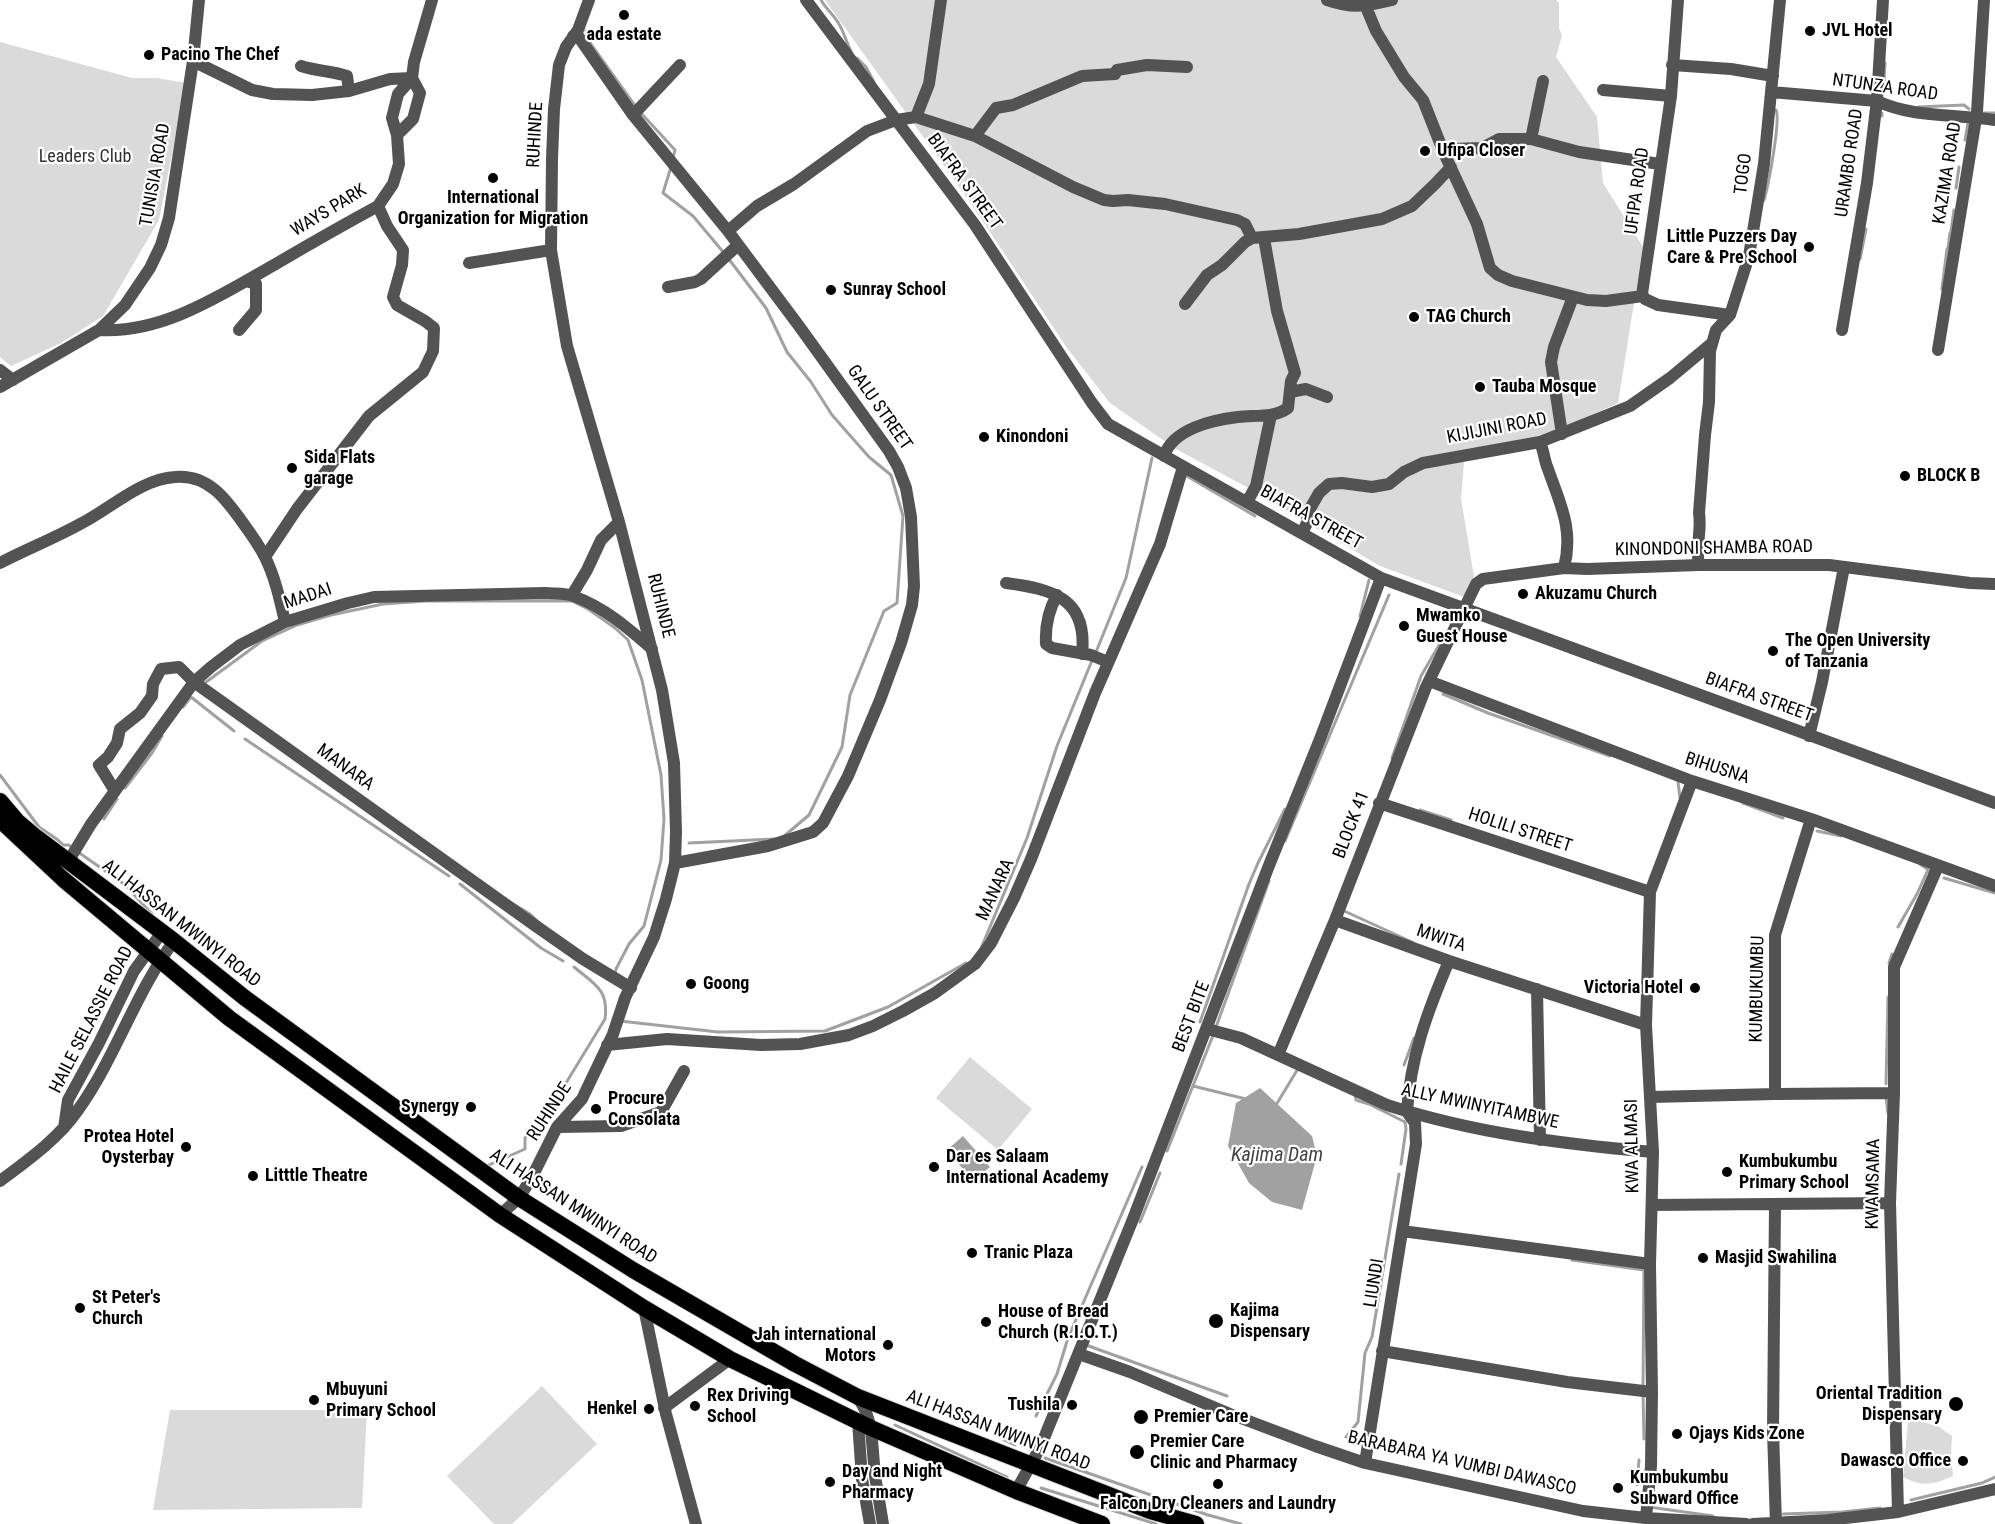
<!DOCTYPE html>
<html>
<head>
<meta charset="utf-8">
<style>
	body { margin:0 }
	canvas { display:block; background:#fff }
</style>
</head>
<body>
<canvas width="1995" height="1524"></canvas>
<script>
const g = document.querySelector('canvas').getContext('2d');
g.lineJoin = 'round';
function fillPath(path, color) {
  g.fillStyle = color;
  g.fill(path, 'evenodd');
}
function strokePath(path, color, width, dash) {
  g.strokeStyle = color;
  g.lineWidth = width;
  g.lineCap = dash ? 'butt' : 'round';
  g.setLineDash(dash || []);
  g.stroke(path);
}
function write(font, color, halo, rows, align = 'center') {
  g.font = font + ' "Roboto Condensed",sans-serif';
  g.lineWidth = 4.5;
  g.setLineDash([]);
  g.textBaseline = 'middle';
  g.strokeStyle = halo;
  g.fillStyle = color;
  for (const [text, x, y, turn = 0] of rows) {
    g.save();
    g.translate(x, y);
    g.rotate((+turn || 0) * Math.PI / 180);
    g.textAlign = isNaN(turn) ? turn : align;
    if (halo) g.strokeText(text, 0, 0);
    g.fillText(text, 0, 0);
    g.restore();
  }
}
fillPath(new Path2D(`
	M825 0H1556L1559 3V28L1562 35 1556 57 1597 117 1603 183 1643 247 1618 403 1567 426 1522 442 1465 452 1461 498 1474 577 1467 598 1380 566 1252 490 1176 449 1110 403 1067 348 970 202Z
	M0 42 132 78H157L186 83 159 220 103 316 61 343 11 366 0 357Z
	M970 1057 1032 1109 998 1150 936 1098Z
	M542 1386 597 1444 512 1524H494L447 1476Z
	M170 1410H367L362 1508 153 1510Z
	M1917 1420 1939 1427 1952 1436 1951 1456 1953 1476C1933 1485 1922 1487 1903 1477L1908 1421Z`), '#dadada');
fillPath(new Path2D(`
	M1260 1088 1312 1136 1317 1156 1302 1210 1272 1202 1249 1183 1228 1146 1236 1103Z
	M963 1136 990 1167 973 1181 947 1150Z`), '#a1a1a1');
strokePath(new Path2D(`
	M821 0C826 9 834 15 839 24 844 32 846 42 851 51
	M586 31 591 44 636 107
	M857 58 866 67 874 82
	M1884 81 1885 63
	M1918 107 1964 105 1969 109
	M640 112 675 150 673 158
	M1984 113H1995
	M1882 116V113
	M1965 140 1968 123
	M671 167 663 193 693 216 724 253
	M1956 188 1959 167
	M1764 200C1768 187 1781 120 1776 110
	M1951 231 1954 210
	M1949 240 1950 233
	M1948 248 1949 241
	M728 258 766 308 787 352 811 382 832 415 869 457 891 475 903 516 897 603 884 611 850 695 842 747 809 815 783 837
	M1860 259 1866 229
	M1942 289 1947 249
	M1185 475 1255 516
	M426 601H572L588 609 615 628 628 640 642 680 661 775 664 819 661 860 644 926 629 944 616 969 615 974 611 976 553 936 530 914 483 886 413 833 372 808 247 719 202 685 262 641 297 625 331 615 383 604Z
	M1360 616 1369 580
	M1096 652 1126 578 1152 458
	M1443 694 1488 713 1610 756
	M183 707 191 697 234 731
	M245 739 449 876
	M1392 758 1421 676 1442 640
	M0 775 39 827 58 840 63 845H69L72 848
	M1678 782 1680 798
	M125 788 152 753 162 736
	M1743 803 1783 818
	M1420 810 1451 820
	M104 819 117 799
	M1817 831 1841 836
	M1285 841 1389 595
	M689 843 774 839
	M78 852 124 884 152 914
	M1944 878 1995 893
	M460 884 541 948 563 961
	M1342 910 1412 942
	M1898 927 1917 894 1927 872 1930 871 1920 864
	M982 946 1027 838 1057 746 1093 658
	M1889 963 1892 954
	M620 1021 718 1032 825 1031 888 1007 966 963
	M1200 1022 1249 884 1258 863 1285 809
	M1216 1027 1269 881
	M1404 1065 1414 1038
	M1886 1084 1888 997
	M1193 1086 1246 1099
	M1355 1093 1356 1100 1369 1104 1405 1122 1406 1129 1401 1164
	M1886 1097 1888 1113
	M555 1101 605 1019C609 989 594 984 574 967
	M1276 1105 1299 1067
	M1167 1151 1214 1033
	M489 1165 525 1149V1138L544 1114
	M1140 1222 1160 1173
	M1572 1260 1644 1270 1643 1386
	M1086 1345 1227 1396
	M1643 1393 1644 1439
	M1036 1416 1057 1374 1068 1338 1142 1167
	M895 1425 1007 1477
	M1346 1437 1358 1422 1365 1353 1372 1337 1399 1174
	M1004 1440 1015 1445
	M1045 1458 1208 1515 1241 1524
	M1637 1485 1639 1460
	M1041 1488 1156 1524
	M1911 1500 1982 1483 1995 1477
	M1649 1507 1713 1516
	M1783 1514 1842 1512 1880 1508`), '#a1a1a1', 3);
const highway = new Path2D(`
	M0 801 17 821 36 837 174 941 245 998 519 1198 633 1270 795 1364 858 1397 1150 1511 1196 1524
	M0 820 63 879 229 1018 500 1215 644 1308 730 1359 871 1428 1016 1491 1102 1524`);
strokePath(highway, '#dbdbdb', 18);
strokePath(new Path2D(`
	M806 0 975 225 1092 403 1108 424 1381 578 1995 803
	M1327 0C1353 9 1367 6 1392 0
	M1366 0V7L1376 31 1404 77 1423 100 1444 153 1477 224 1490 268 1498 275 1512 281 1587 300 1606 301 1643 296
	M1678 0 1671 96 1642 294 1645 299 1658 305 1730 315
	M573 36H578L633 115 728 231 799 326 889 451 898 467 906 488 911 517 914 586 912 605 901 643 880 700 848 776 823 823 813 832 768 846 675 863
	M193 61 252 90 273 94 312 95 349 91 390 79 412 78 420 93 413 119 397 135
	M1672 65 1731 69 1773 76
	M301 66C316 71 332 71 347 76L349 91
	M1603 90 1671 96
	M1771 92 1877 101C1913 118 1956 114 1995 120
	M633 115 680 65
	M916 117 929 84 941 0
	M975 136 996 108 1013 105 1082 76 1115 74 1117 70 1147 65 1187 67
	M1531 139 1543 81
	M1444 153 1452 149 1482 148 1499 139H1531L1579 152 1660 164
	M728 231 757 206 794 184 867 131 896 120 916 117 975 136 1073 187 1104 200 1113 201 1128 200 1165 204 1237 220 1245 224 1252 238
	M469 263 551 250
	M668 287 695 282 701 279 738 245
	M1185 304 1207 275 1222 265 1245 242 1252 238 1299 234 1382 219 1412 206 1435 184 1451 167
	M99 330C162 334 221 295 274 265 308 245 343 225 378 206L393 184 399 164 397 135 392 118 398 94 412 78 414 62 432 0
	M239 330 256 310V284L246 281
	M1842 330 1867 183 1877 100 1883 0
	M1938 350 1977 112 1984 0
	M0 370 13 380
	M0 387 99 330 125 305 150 268 161 245 169 218 193 61 199 0
	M1290 392 1306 389 1327 397
	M1562 434 1551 362 1554 347 1573 297
	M1540 442C1544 451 1544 460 1548 469 1560 504 1574 529 1564 568
	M1164 456C1173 429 1212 420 1238 417 1255 415 1274 418 1288 408L1291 381 1295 373 1277 311 1264 238
	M1247 502 1256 486 1271 415
	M1302 533 1308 521 1307 514 1319 493 1329 484 1342 483 1372 487 1389 484 1404 472 1423 463 1540 442 1630 406 1670 378 1712 343
	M265 557 297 509 369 416 423 372 433 351 434 328 425 321 397 305 393 297 402 265 403 250 387 226 378 206
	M0 563C27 549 55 538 82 523 111 508 141 479 175 477 208 474 226 499 243 523 251 534 259 545 265 557 275 577 280 600 285 622
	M1699 565C1695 547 1702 531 1699 513L1705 435 1709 402 1710 351 1716 330 1730 315 1749 256 1764 164 1780 0
	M1006 583C1052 589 1088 598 1082 654
	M572 595 587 570 601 540 619 522
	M1057 595C1048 611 1045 626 1046 644L1052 648 1091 655 1108 662
	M1429 681 1692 781 1811 819 1995 886
	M1809 736 1822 682 1844 567
	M115 791 99 765 108 757 117 743 120 729 140 713 152 696 153 684 161 669 179 667 194 682 533 924 583 959 631 988
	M1379 803 1650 892
	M68 862 91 824 194 682 211 667 240 645 285 622 348 603 374 597 545 593C554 594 565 593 573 596 604 607 628 628 652 649
	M1335 920 1449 961 1646 1025
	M1537 989 1540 1140
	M1207 1029 1241 1038 1387 1105C1473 1133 1563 1144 1653 1152
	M607 1045 667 1039 761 1045 800 1044 849 1035 873 1026 903 1011 935 993 975 964 991 943 1014 898 1031 859 1095 693 1160 544 1183 467
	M1278 1055 1335 920 1426 687 1476 584 1483 579 1564 568 1587 569 1699 565H1829L1970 583 1995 584
	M1775 1094V935L1811 819
	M1651 1097 1775 1094 1894 1093
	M557 1127 621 1126 661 1112 684 1071
	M64 1128 68 1100 99 1043 134 971 162 932
	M0 1181C28 1160 58 1139 78 1110 116 1057 135 993 174 941
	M1775 1204 1773 1431 1776 1524
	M1652 1205 1890 1203
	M500 1215 519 1198 532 1177 557 1127 582 1099 613 1034 625 998 654 937 666 899 675 863 676 832 674 763 662 690 619 522 567 346 551 250 552 159 554 109 559 65 566 47 578 30 589 0
	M1402 1231 1650 1264
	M644 1308 666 1414 696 1524
	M1382 1351 1567 1382 1652 1392
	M1079 1354 1130 1372 1230 1414 1315 1446 1365 1463 1583 1511 1646 1518 1746 1524
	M858 1397 866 1412 871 1428 875 1476 883 1524
	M664 1408 730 1359
	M858 1421 862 1479 870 1524
	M1365 1463 1416 1144 1415 1123 1407 1112C1410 1058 1428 1010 1449 961
	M1016 1491 1040 1448 1133 1219 1268 868 1320 739 1381 578
	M1898 1512 1890 1203 1894 1093V967L1938 866
	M1646 1518 1651 1466 1652 1392 1650 1264 1653 1152 1646 1025 1650 892 1692 781
	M1753 1524 1828 1520 1898 1512 1995 1489`), '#535353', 12);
strokePath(highway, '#000', 16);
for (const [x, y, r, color] of [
	[624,15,6,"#000"],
	[1810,31,6,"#000"],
	[149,55,6,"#000"],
	[1425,151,6,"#000"],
	[493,178,6,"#000"],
	[1809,247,6,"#000"],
	[831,290,6,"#000"],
	[1414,317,6,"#000"],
	[1480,387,6,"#000"],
	[984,437,6,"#000"],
	[292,468,6,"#000"],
	[1905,476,6,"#000"],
	[1523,594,6,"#000"],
	[1404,626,6,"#000"],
	[1773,651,6,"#000"],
	[691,984,6,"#000"],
	[1695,988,6,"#000"],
	[471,1107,6,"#000"],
	[596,1109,6,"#000"],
	[186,1147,6,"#000"],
	[934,1167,6,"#000"],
	[1727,1172,6,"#000"],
	[253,1176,6,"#000"],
	[972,1253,6,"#000"],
	[1703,1258,6,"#000"],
	[80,1308,6,"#000"],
	[1216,1321,8,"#000"],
	[986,1322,6,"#000"],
	[888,1345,6,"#000"],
	[314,1400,6,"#000"],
	[1956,1404,8,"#000"],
	[1072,1405,6,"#000"],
	[695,1406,6,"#000"],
	[649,1409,6,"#000"],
	[1141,1417,8,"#000"],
	[1677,1434,6,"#000"],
	[1137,1452,8,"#000"],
	[1963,1461,6,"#000"],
	[830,1482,6,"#000"],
	[1218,1484,6,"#000"],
	[1618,1488,6,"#000"]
]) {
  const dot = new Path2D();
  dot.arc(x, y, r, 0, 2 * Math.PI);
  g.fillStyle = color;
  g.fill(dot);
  strokePath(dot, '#fff', 2);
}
write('bold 18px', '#000', '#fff', [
	["JVL Hotel",1822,31],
	["ada estate",624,35,"center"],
	["Pacino The Chef",161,55],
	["Ufipa Closer",1437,151],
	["International",493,198,"center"],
	["Organization for Migration",493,219,"center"],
	["Little Puzzers Day",1797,237,"right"],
	["Care & Pre School",1797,258,"right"],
	["Sunray School",843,290],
	["TAG Church",1426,317],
	["Tauba Mosque",1492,387],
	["Kinondoni",996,437],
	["Sida Flats",304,458],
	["garage",304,479],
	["BLOCK B",1917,476],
	["Akuzamu Church",1535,594],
	["Mwamko",1416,616],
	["Guest House",1416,637],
	["The Open University",1785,641],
	["of Tanzania",1785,662],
	["Goong",703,984],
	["Victoria Hotel",1683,988,"right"],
	["Procure",608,1099],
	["Consolata",608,1120],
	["Synergy",459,1107,"right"],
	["Protea Hotel",174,1137,"right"],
	["Oysterbay",174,1158,"right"],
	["Dar es Salaam",946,1157],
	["International Academy",946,1178],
	["Kumbukumbu",1739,1162],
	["Primary School",1739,1183],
	["Litttle Theatre",265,1176],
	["Tranic Plaza",984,1253],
	["Masjid Swahilina",1715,1258],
	["St Peter's",92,1298],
	["Church",92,1319],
	["Kajima",1230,1311],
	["Dispensary",1230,1332],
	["House of Bread",998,1312],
	["Church (R.I.O.T.)",998,1333],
	["Jah international",876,1335,"right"],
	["Motors",876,1356,"right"],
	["Mbuyuni",326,1390],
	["Primary School",326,1411],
	["Oriental Tradition",1942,1394,"right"],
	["Dispensary",1942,1415,"right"],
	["Rex Driving",707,1396],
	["School",707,1417],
	["Tushila",1060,1405,"right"],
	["Henkel",637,1409,"right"],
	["Premier Care",1154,1417],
	["Ojays Kids Zone",1689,1434],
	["Premier Care",1150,1442],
	["Clinic and Pharmacy",1150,1463],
	["Dawasco Office",1951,1461,"right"],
	["Day and Night",842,1472],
	["Pharmacy",842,1493],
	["Kumbukumbu",1630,1478],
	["Subward Office",1630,1499],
	["Falcon Dry Cleaners and Laundry",1218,1504,"center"]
], 'left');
write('18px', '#000', '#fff', [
	["NTUNZA ROAD",1885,88,8],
	["RUHINDE",536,135,-87],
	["URAMBO ROAD",1850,163,-82],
	["KAZIMA ROAD",1948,173,-81],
	["TOGO",1744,174,-83],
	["TUNISIA ROAD",156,175,-80],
	["BIAFRA STREET",964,182,54],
	["UFIPA ROAD",1638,191,-82],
	["WAYS PARK",329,211,-31],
	["GALU STREET",879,408,55],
	["KIJIJINI ROAD",1497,429,-11],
	["BIAFRA STREET",1311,518,29],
	["KINONDONI SHAMBA ROAD",1714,549,-1],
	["MADAI",308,597,-18],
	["RUHINDE",660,606,76],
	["BIAFRA STREET",1759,698,20],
	["MANARA",345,768,36],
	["BIHUSNA",1717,769,18],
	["BLOCK 41",1352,825,-69],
	["HOLILI STREET",1520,831,18],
	["MANARA",996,890,-65],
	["ALI HASSAN MWINYI ROAD",181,924,38],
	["MWITA",1441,939,19],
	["KUMBUKUMBU",1758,989,-89],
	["BEST BITE",1192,1017,-69],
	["HAILE SELASSIE ROAD",92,1020,-63],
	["ALLY MWINYITAMBWE",1480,1107,12],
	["RUHINDE",550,1112,-57],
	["KWA ALMASI",1633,1146,-91],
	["KWAMSAMA",1874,1184,-89],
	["ALI HASSAN MWINYI ROAD",573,1207,33],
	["LIUNDI",1375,1283,-81],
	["ALI HASSAN MWINYI ROAD",998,1431,21],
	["BARABARA YA VUMBI DAWASCO",1462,1464,13]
]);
write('18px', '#313131', '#fff', [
	["Leaders Club",85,157]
]);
write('italic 20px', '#424242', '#fff', [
	["Kajima Dam",1277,1156]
]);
</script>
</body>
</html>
